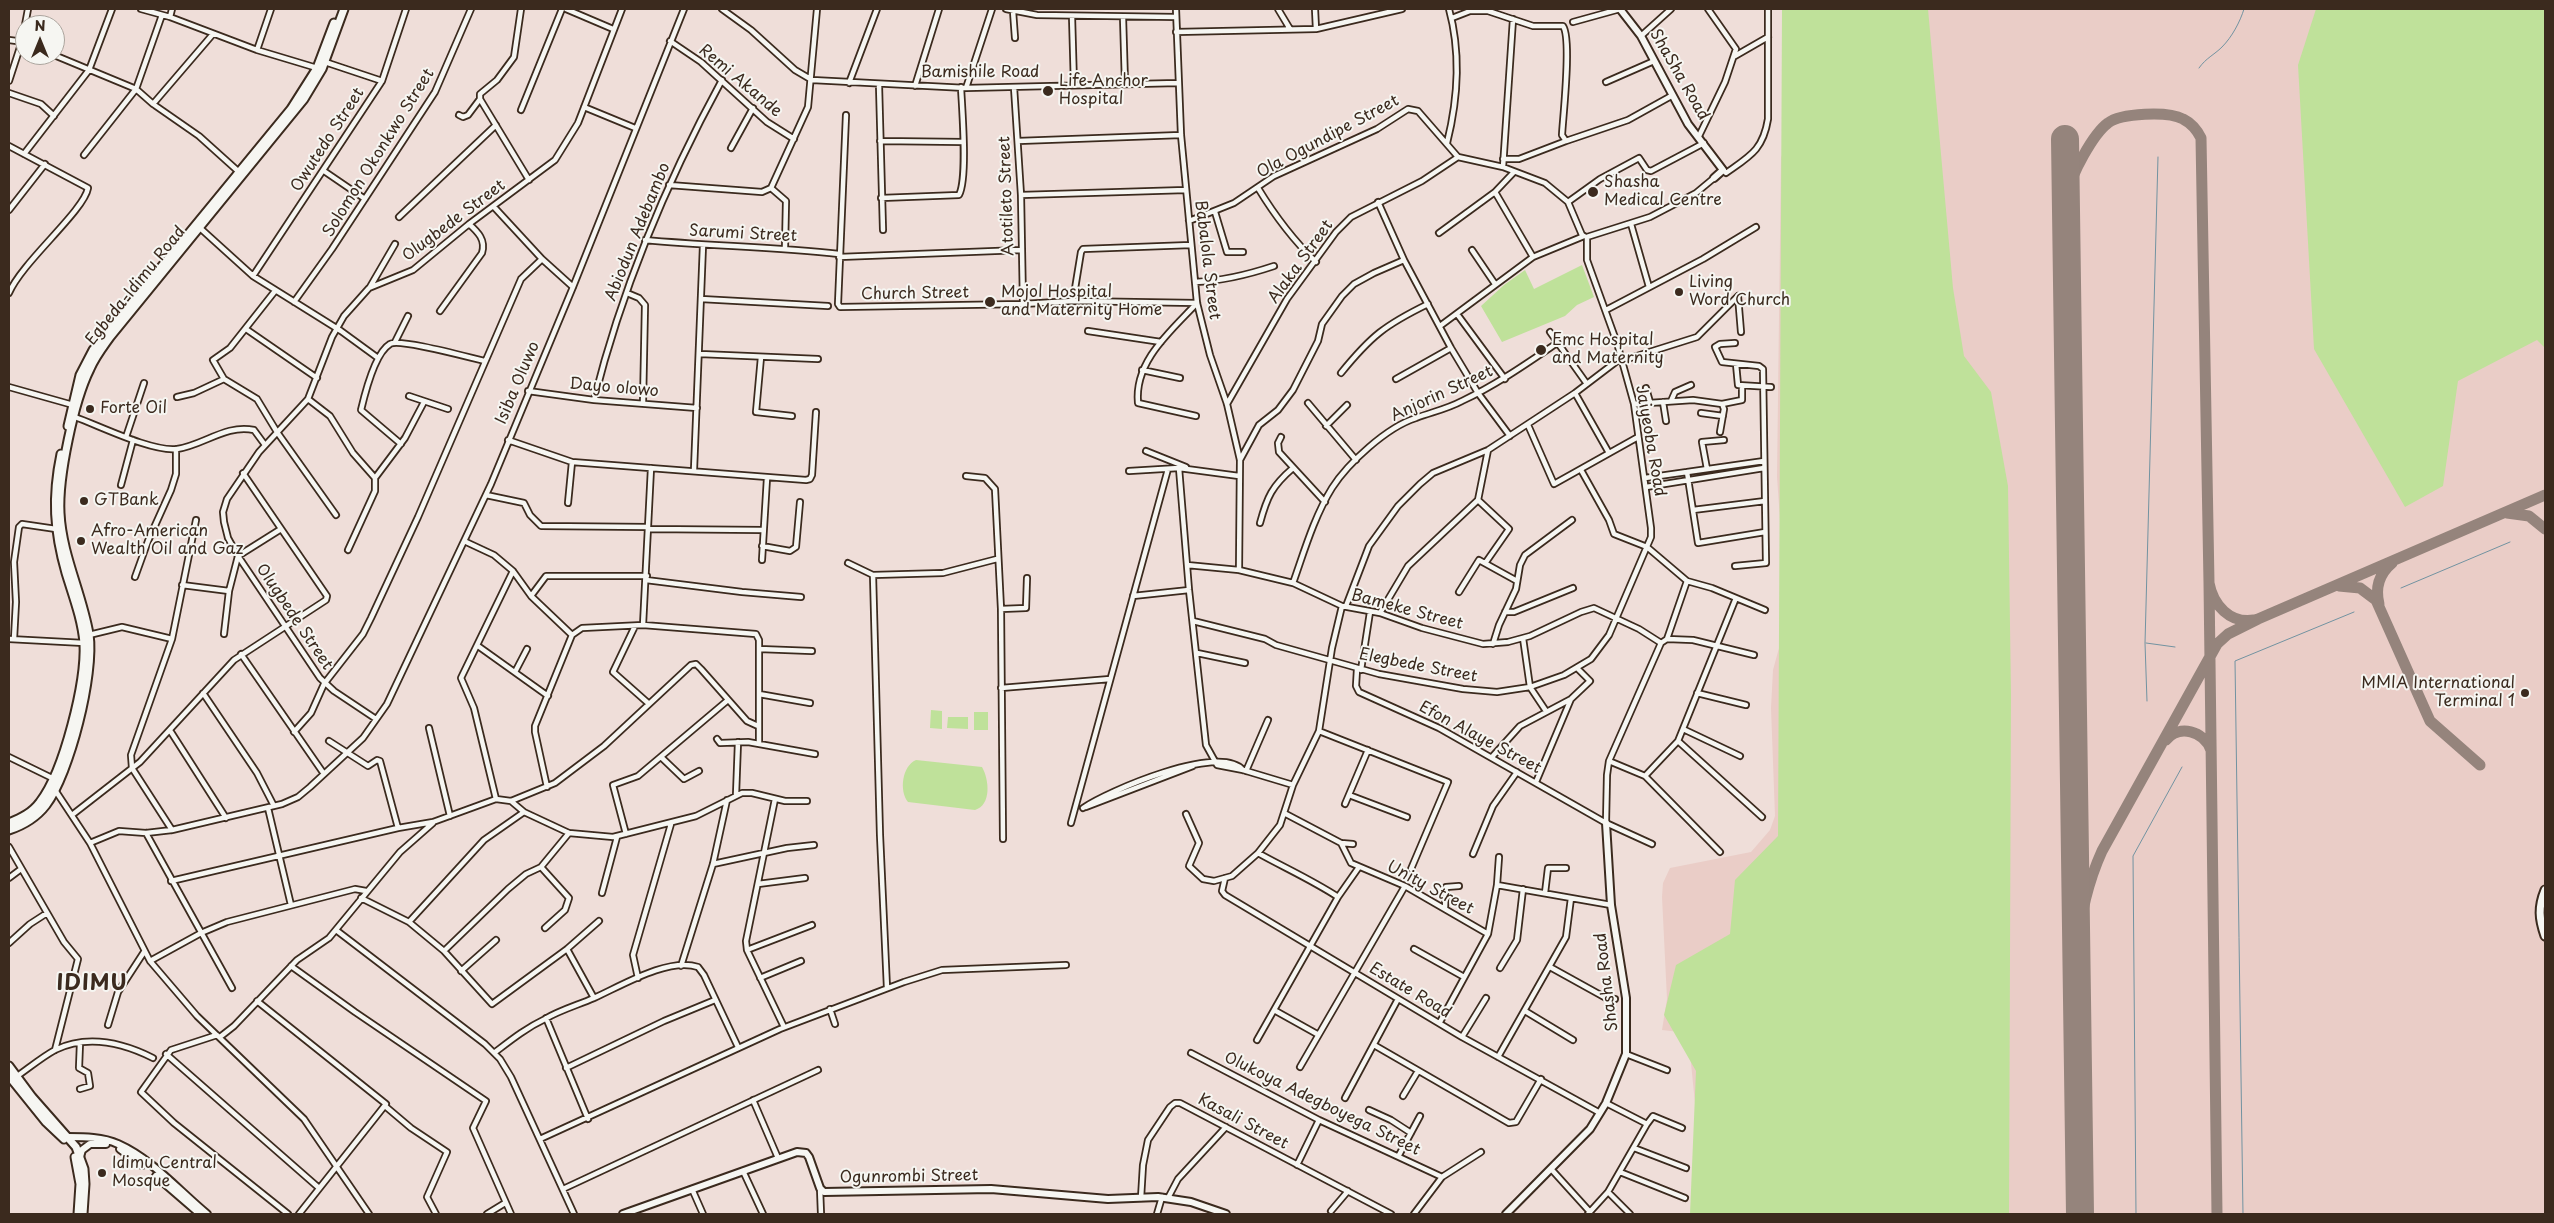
<!DOCTYPE html>
<html>
<head>
<meta charset="utf-8">
<style>
	body { margin:0 }
	#map { position:relative; width:2554px; height:1223px; overflow:hidden; background:#efded9; font-family:"Playpen Sans",sans-serif }
	canvas { display:block }
	.frame { position:absolute; inset:0; border:10px solid #3b2a1e; pointer-events:none }
	.north { position:absolute; left:15px; top:15px; width:50px; height:50px; box-sizing:border-box; background:#f6f6f2; border:1px solid #aba49d; border-radius:50%; rotate:0deg; font-size:14px; font-weight:700; line-height:20px; text-align:center; color:#3b2a1e }
	.north::after { content:''; display:block; margin:auto; width:18px; height:22px; background:#3b2a1e; clip-path:polygon(50% 0,100% 100%,50% 72%,0 100%) }
</style>
</head>
<body>
<div id="map">
<canvas width="2554" height="1223"></canvas>
<div class="frame"></div>
<div class="north">N</div>
</div>
<script>
const g = document.querySelector('canvas').getContext('2d');
g.lineJoin = 'round';
function fillPath(path, color) {
  g.fillStyle = color;
  g.fill(path, 'evenodd');
}
function strokePath(path, color, width, dash) {
  g.strokeStyle = color;
  g.lineWidth = width;
  g.lineCap = dash ? 'butt' : 'round';
  g.setLineDash(dash || []);
  g.stroke(path);
}
function write(font, color, halo, rows, align = 'center') {
  g.font = font + ' "Playpen Sans",sans-serif';
  g.lineWidth = 4;
  g.setLineDash([]);
  g.textBaseline = 'middle';
  g.strokeStyle = halo;
  g.fillStyle = color;
  for (const [text, x, y, turn = 0] of rows) {
    g.save();
    g.translate(x, y);
    g.rotate((+turn || 0) * Math.PI / 180);
    g.textAlign = isNaN(turn) ? turn : align;
    if (halo) g.strokeText(text, 0, 0);
    g.fillText(text, 0, 0);
    g.restore();
  }
}
fillPath(new Path2D(`
	M1782 9H2545V1214H1706L1688 1033 1662 1030 1667 999 1662 897 1663 883 1670 868 1751 852 1770 830 1775 816 1771 708 1773 670 1787 619 1777 477 1781 157 1784 152Z`), '#eacdc7');
fillPath(new Path2D(`
	M1782 9H1928L1953 288 1964 356 1991 392 2008 486 2011 695 2009 1214H1690L1696 1071 1664 1015 1676 965 1730 934 1735 880 1778 836Z
	M2316 9H2545V348L2537 340 2458 381 2443 486 2405 507 2314 349 2298 65Z
	M1582 265 1594 297 1577 305 1565 316 1502 342 1481 306 1504 285 1525 270 1534 289Z
	M931 710 942 711V729L930 728Z
	M974 712H988V730H974Z
	M948 717H968V729L947 728Z
	M916 760 982 767C989 779 992 805 975 810L908 802C899 791 902 766 916 760Z`), '#bfe19a');
strokePath(new Path2D(`
	M2199 68C2206 58 2214 55 2222 47 2232 37 2240 22 2244 9
	M2401 588 2510 542
	M2146 643 2175 647
	M2147 701 2145 643 2158 157
	M2136 1214 2133 856 2182 767
	M2243 1214 2235 661 2354 612`), '#7293a1', 1);
strokePath(new Path2D(`
	M2068 193C2071 175 2093 134 2108 123 2121 113 2168 111 2183 119 2191 123 2197 130 2201 138L2209 583
	M2507 513 2529 516 2545 529
	M2339 586 2360 588 2376 600 2430 721 2480 765
	M2379 604C2375 588 2379 574 2392 563
	M2166 740C2179 724 2204 731 2211 750
	M2077 952C2080 917 2087 884 2102 851L2217 644 2228 634 2258 619 2545 495
	M2217 1214 2209 583C2213 605 2230 624 2254 620`), '#95847c', 11);
strokePath(new Path2D(`
	M2065 139 2080 1214`), '#95847c', 28);
const street = new Path2D(`
	M141 9 170 17 257 50 317 68
	M566 9 613 29
	M722 9 751 30 795 70 812 80 966 88 1178 83
	M1006 9 1037 15 1176 17
	M1176 9 1181 135 1197 303 1210 355 1227 404 1240 460 1239 570
	M1278 9 1290 29
	M1315 9 1316 29
	M1013 11 1015 38
	M1072 16 1074 85
	M170 17 172 9
	M1123 17 1125 83
	M1452 18 1470 11H1488L1533 26H1563C1572 39 1563 116 1562 135L1566 141 1628 120 1673 95
	M1573 22 1620 9
	M1176 32 1316 29 1402 9
	M1641 36 1671 9
	M9 40 24 42
	M670 41 701 62 767 122 794 139
	M257 50 271 9
	M54 55 136 89 153 104 199 136 239 172
	M1735 56 1768 37
	M325 62 382 81
	M9 81 22 41 28 9
	M1606 82 1654 61
	M849 83 877 9
	M879 85 883 230
	M915 86 939 9
	M1014 87 1021 195 1023 304
	M966 88 992 9
	M9 93 41 104 54 116
	M480 99 529 180
	M153 104 213 34
	M584 107 635 128
	M521 110 562 9
	M459 115 463 117 468 115 480 99V94L497 80 514 57 521 9
	M846 115 838 304 840 307 1023 304 1073 301 1197 303
	M1699 136 1725 82 1736 49 1708 9
	M880 141 963 142
	M1018 141 1181 135
	M1447 143C1458 99 1461 53 1449 9
	M9 146 88 188C84 211 22 262 9 293
	M731 148 753 108
	M24 154 89 70 112 9
	M84 155 136 89 162 15
	M1503 159H1519L1566 141
	M1503 167 1513 19
	M1723 170 1726 173C1750 156 1763 150 1768 119V9
	M324 171 365 199
	M669 185 762 192 771 188 786 201 785 248
	M771 188 808 107 817 9
	M1258 188C1275 216 1292 239 1316 262
	M1495 192 1533 257
	M1021 195 1186 190
	M881 198 959 195C968 178 962 109 961 87
	M1378 202 1404 260 1451 348 1478 393 1510 436
	M1568 202 1600 179 1639 158 1647 170 1651 171 1704 143
	M494 207 542 259 573 287
	M9 210 45 164
	M1215 212 1227 252H1243
	M399 217 496 125
	M1189 221 1234 203 1274 176 1377 129 1408 109 1418 111 1458 157 1503 167 1545 183 1568 202 1582 235
	M1631 224 1649 287
	M200 228 253 276 341 331 378 358
	M1439 233 1495 192 1514 172
	M1587 237 1650 217 1696 193 1714 178
	M645 240C710 246 775 247 839 254
	M1472 250 1495 284
	M839 257 1021 250
	M253 276 382 81 406 9
	M1195 282C1223 281 1247 275 1274 266
	M370 287 395 244
	M275 291 230 348 213 360 224 379 257 399 277 432 336 515
	M627 293 639 298 645 305 643 403
	M701 299 828 306
	M1073 301 1081 252 1083 249 1191 245
	M294 302 332 249 435 92 471 9
	M1606 310 1703 259 1756 227
	M440 311 482 253C486 240 478 232 469 224
	M1457 314 1505 379
	M1440 326 1533 257 1584 236
	M246 329 317 378
	M1088 331 1161 342
	M1550 332 1587 384
	M395 342 408 316
	M700 354 818 359
	M761 357 756 412 792 416
	M1621 361 1697 337 1738 296 1741 332
	M1736 364 1738 385 1771 387
	M1142 370 1180 378
	M1341 373C1371 336 1385 325 1428 304
	M1396 379 1451 348
	M9 387 73 405
	M1646 388 1650 402
	M528 391 594 400 697 408
	M1575 393 1609 453
	M409 396 448 409
	M177 397 194 393 224 379
	M308 399 330 416 353 453 375 478
	M594 400C622 288 667 181 722 80
	M1671 401 1675 392 1691 385
	M1663 402 1666 421
	M1308 403 1356 460
	M1227 404 1287 299 1336 232 1351 217 1422 181 1458 157
	M1634 404 1693 400 1722 404 1724 409 1720 432
	M1722 404 1742 400V386
	M1701 413 1723 416
	M1196 416 1138 403C1134 361 1171 331 1197 303
	M75 417C100 426 152 452 177 449 204 445 226 424 254 430L265 445
	M1528 425 1554 484 1638 437
	M1326 426 1347 405
	M126 437 144 383
	M1281 437 1278 443 1279 452 1325 502
	M508 440 572 462 806 480 810 479 812 475 816 412
	M401 444 361 410C365 393 375 353 390 344 399 338 471 358 485 361
	M1146 451 1186 467
	M1240 460 1259 425 1278 410 1293 390 1318 341 1322 324 1342 296 1354 284 1374 273 1404 260
	M1179 468 1189 590 1206 745 1217 765 1243 770 1293 785
	M1707 469 1702 442 1724 440
	M694 470 703 245
	M1581 470 1609 520 1614 534 1647 547 1687 581 1712 588 1765 610
	M1129 471 1179 468 1239 476
	M1687 472 1698 543 1765 532
	M966 476 985 478 995 489 1001 609 1003 839
	M1645 478 1764 461
	M121 485 133 440
	M1646 487 1764 468
	M486 495 524 503 530 515 541 526 648 527
	M1478 500 1509 529 1486 562
	M568 503 572 462
	M1693 510 1765 501
	M1260 523C1267 497 1272 486 1293 468
	M648 529 762 530
	M464 541 494 555 513 571 531 596 572 635
	M762 546 790 551 796 547 800 502
	M348 550 375 491V478L405 438 424 402
	M762 560 767 478
	M848 563 873 575 943 573 997 559
	M1187 565 1239 570 1293 583 1342 606 1380 613 1422 628 1483 644 1508 642 1530 636 1581 612 1594 608 1639 629 1661 643 1667 639 1687 581
	M1735 566 1766 563 1763 369 1759 366 1722 362 1715 347 1720 344 1735 343
	M873 575 880 835 887 988
	M135 577 148 541 171 490 176 474V449
	M646 580 742 592 801 597
	M1293 583C1304 552 1314 517 1332 488 1348 463 1387 427 1416 418 1432 412 1447 409 1462 401 1496 385 1526 364 1557 343
	M182 585 229 591
	M1459 592 1479 560 1517 581
	M531 596 546 576H647
	M1133 596 1189 590
	M1346 606 1369 546 1398 506 1420 484 1433 473 1488 450 1575 393 1621 358
	M1001 609 1026 608 1027 578
	M1505 612H1514L1573 588
	M1380 613 1408 566 1478 500 1488 450
	M1193 621 1265 639 1276 645 1379 674 1463 689 1497 692 1530 687 1564 675 1591 659 1609 635 1651 537V528L1634 404 1617 343 1587 260V237
	M643 625 651 468
	M635 626 613 672 648 703
	M224 634 229 591 238 556 281 529
	M89 635 122 627 172 639
	M1523 638 1530 687 1546 711
	M9 639 84 643
	M14 639 16 602 14 562 19 527 22 524 56 529
	M1667 639 1693 640 1754 655
	M1493 644 1499 625 1516 589 1520 565 1525 555 1572 520
	M478 646 548 696
	M759 649 812 651
	M1197 653 1245 663
	M241 654 324 774
	M1357 669 1356 686 1359 692 1439 728 1606 823 1652 844
	M1361 670 1370 612
	M515 672 527 649
	M1001 688 1110 679
	M203 693 257 773 274 806
	M1697 693 1746 705
	M759 694 810 703
	M376 719 334 691 320 678 238 556 228 538 224 522 223 512 227 499 259 452 308 399 332 337 344 316 369 288 413 270 469 224 555 160 578 123 622 9
	M429 728 450 816
	M1683 729 1740 756
	M1319 731 1448 782 1411 869
	M171 732 226 818
	M294 732 311 713 324 684 363 634 371 618 418 517 521 279 542 259
	M717 739 720 743 748 742 815 754
	M329 741 368 766 377 760 380 761 398 828
	M1678 741 1762 817
	M9 757 52 778
	M661 757 684 779 699 771
	M1492 757 1520 726 1571 699 1590 681 1577 668
	M1609 761 1645 776 1720 852
	M1246 771 1268 720
	M1645 776 1678 741 1736 598
	M1536 782 1571 699
	M547 787 535 732V726L572 635 582 628 643 625 756 634 759 640V744
	M55 790 90 843 150 961 197 1016 304 1119 369 1214
	M736 795 738 742
	M1349 795 1407 817
	M496 799 474 708 461 678 513 571
	M775 799 746 941 747 950 784 1027
	M511 801 524 812 569 833 613 837 696 816 742 793H752L785 801H807
	M1345 804 1368 750
	M1086 807 1193 766
	M268 808 291 905
	M1083 808C1108 791 1219 743 1243 770
	M1284 813 1341 843 1353 844
	M1186 814 1199 843 1189 866 1203 879 1214 881 1232 876 1258 853 1280 825 1293 785 1319 731 1332 648 1342 606
	M72 815 140 762 234 660 326 600 327 596 243 473
	M1071 823 1168 469
	M1606 823 1607 775 1609 761 1661 643
	M172 830 132 768 131 755 172 639 196 520
	M146 833 232 988
	M626 834 613 785 638 776 728 700
	M90 843 119 831 146 833 172 830 282 804 298 797 310 787 363 738 387 704 491 484 573 287 684 9
	M1341 843 1351 863 1405 886 1488 934
	M9 847 64 942 78 959 55 1050
	M1258 853C1285 868 1312 880 1338 897
	M1473 854 1493 806 1517 772
	M713 864 787 848 814 845
	M541 867 569 898 565 910 545 928
	M9 878 21 869
	M1225 878 1222 891 1225 895 1462 1037 1600 1113
	M171 881 398 828 433 822 496 799 511 801 555 783 604 746 691 665 696 664 701 669 747 721 758 726
	M758 884 805 878
	M1497 885 1611 905
	M602 893 617 837
	M1545 893 1548 868H1566
	M361 898 409 922 444 951 492 1004 567 949 599 921
	M1445 908 1446 887 1459 886
	M409 922 484 840 524 812
	M336 930 485 1044 500 1059 511 1077 574 1214
	M9 943 30 924 47 913
	M567 949 594 998
	M1414 949 1464 977
	M747 950 812 925
	M444 951 508 889 526 874 541 867 569 833
	M150 961 201 933 227 922 355 889 366 891
	M291 966 355 1012 486 1101 473 1128 511 1214
	M681 966 713 864 727 800
	M1550 967 1606 998 1615 999
	M1500 968 1517 940 1523 889
	M461 971 496 940
	M638 978 633 955 671 824
	M760 978 801 961
	M257 1001 386 1104 299 1214
	M830 1009 835 1024
	M1525 1011 1573 1040
	M546 1018 588 1119
	M1440 1022 1488 934 1497 885 1499 857
	M108 1025 118 992 144 952
	M1317 1034 1274 1010 1338 897 1359 867
	M217 1035 171 1050 141 1092 174 1123 288 1214
	M220 1037 234 1026 297 960 329 938 400 852 433 823
	M1462 1037 1486 998
	M1257 1040 1274 1010
	M80 1043 79 1068 88 1073 90 1086 80 1089
	M1374 1045 1509 1123 1516 1122 1541 1079
	M494 1053C511 1040 526 1028 545 1019 560 1010 578 1005 594 998 621 986 668 957 698 967L704 975 738 1047
	M1191 1053 1319 1120 1442 1177
	M166 1054 319 1188
	M1626 1054 1667 1070
	M1498 1057 1566 937 1571 898
	M1300 1067 1405 886
	M566 1068 664 1021 715 1000
	M16 1077C29 1068 42 1057 55 1050 88 1034 123 1043 153 1058
	M1403 1096 1418 1071
	M1345 1098 1398 999
	M753 1100 778 1158
	M385 1106 411 1128 447 1152 427 1197 436 1214
	M1369 1110 1391 1120 1411 1133
	M1647 1124 1653 1116 1682 1128
	M540 1139 780 1029 904 982 942 970 1066 965
	M1634 1148 1686 1168
	M1399 1155 1420 1116
	M1297 1165 1319 1120
	M1552 1170 1590 1212
	M743 1171 763 1214
	M1620 1172 1685 1198
	M820 1188 821 1214
	M563 1189 818 1070
	M692 1189 703 1214
	M1608 1192 1630 1214
	M1141 1198 1143 1165 1148 1140 1170 1107 1175 1103H1180L1391 1214
	M1168 1198 1178 1179 1226 1127
	M1331 1211 1348 1191
	M487 1214 505 1203
	M1157 1214 1162 1197
	M1414 1214 1442 1177 1481 1152
	M1588 1214 1608 1192 1647 1124 1606 1103`);
const secondary = new Path2D(`
	M1620 9 1641 36 1688 124 1723 170 1714 178
	M68 1137C84 1137 103 1137 118 1144 152 1159 179 1191 207 1214
	M120 1149 142 1165
	M80 1157 82 1150 90 1144H106
	M156 1176 200 1214
	M623 1214 797 1152 806 1153 809 1157 820 1188 824 1192 991 1189 1108 1199 1158 1197 1191 1202 1226 1214
	M1506 1214 1590 1129 1606 1103 1626 1054V998L1611 905 1606 823`);
const primary = new Path2D(`
	M68 426 80 375 93 350 291 109 317 68 334 23
	M9 823C21 818 32 813 40 802 64 771 86 682 84 643 82 619 73 596 66 573 54 531 52 497 61 454
	M9 830C24 825 36 818 46 805 70 773 95 674 89 634 82 593 62 555 60 513 58 477 74 401 90 369 95 357 103 347 110 337L304 99 322 69 344 9
	M2545 890C2538 907 2539 919 2545 936
	M9 1066 32 1097 76 1147 84 1169 85 1184 83 1214
	M9 1076 46 1122 64 1139
	M75 1157 80 1184 78 1214`);
strokePath(street, '#3b2a1e', 8);
strokePath(secondary, '#3b2a1e', 10);
strokePath(primary, '#3b2a1e', 11);
strokePath(street, '#f6f6f2', 4.5);
strokePath(secondary, '#f6f6f2', 6);
strokePath(primary, '#f6f6f2', 7);
for (const [x, y, r, color] of [
	[1048,91,6,"#3b2a1e"],
	[1593,192,6,"#3b2a1e"],
	[1679,292,5,"#3b2a1e"],
	[990,302,6,"#3b2a1e"],
	[1541,350,6,"#3b2a1e"],
	[90,409,5,"#3b2a1e"],
	[84,501,5,"#3b2a1e"],
	[81,541,5,"#3b2a1e"],
	[2525,693,5,"#3b2a1e"],
	[102,1173,5,"#3b2a1e"]
]) {
  const dot = new Path2D();
  dot.arc(x, y, r, 0, 2 * Math.PI);
  g.fillStyle = color;
  g.fill(dot);
  strokePath(dot, '#f6f6f2', 2);
}
write('16px', '#3b2a1e', '#f6f6f2', [
	["Bamishile Road",980,73],
	["ShaSha Road",1679,75,60],
	["Remi Akande",740,81,40],
	["Ola Ogundipe Street",1328,137,-28],
	["Owutedo Street",328,140,-57],
	["Solomon Okonkwo Street",379,153,-58],
	["Atotileto Street",1007,196,-92],
	["Olugbede Street",454,221,-37],
	["Abiodun Adebambo",638,232,-68],
	["Sarumi Street",743,234,3],
	["Babalola Street",1207,260,83],
	["Alaka Street",1301,262,-54],
	["Egbeda-Idimu Road",136,286,-51],
	["Church Street",915,294,-1],
	["Isiba Oluwo",518,383,-67],
	["Dayo olowo",614,388,5],
	["Anjorin Street",1442,394,-25],
	["Jaiyeoba Road",1650,441,80],
	["Bameke Street",1407,610,15],
	["Olugbede Street",294,617,56],
	["Elegbede Street",1418,666,11],
	["Efon Alaye Street",1480,738,28],
	["Unity Street",1430,888,28],
	["Shasha Road",1607,982,-97],
	["Estate Road",1410,991,31],
	["Olukoya Adegboyega Street",1322,1104,26],
	["Kasali Street",1243,1122,28],
	["Ogunrombi Street",909,1177,-1]
]);
write('16px', '#3b2a1e', '#f6f6f2', [
	["Life Anchor",1059,82],
	["Hospital",1059,100],
	["Shasha",1604,183],
	["Medical Centre",1604,201],
	["Living",1689,283],
	["Word Church",1689,301],
	["Mojol Hospital",1001,293],
	["and Maternity Home",1001,311],
	["Emc Hospital",1552,341],
	["and Maternity",1552,359],
	["Forte Oil",100,409],
	["GTBank",94,501],
	["Afro-American",91,532],
	["Wealth Oil and Gaz",91,550],
	["MMIA International",2515,684,"right"],
	["Terminal 1",2515,702,"right"],
	["Idimu Central",112,1164],
	["Mosque",112,1182]
], 'left');
g.letterSpacing = '1px';
write('bold 21px', '#3b2a1e', '#f6f6f2', [
	["IDIMU",92,984]
]);
g.letterSpacing = '0px';
</script>
</body>
</html>
